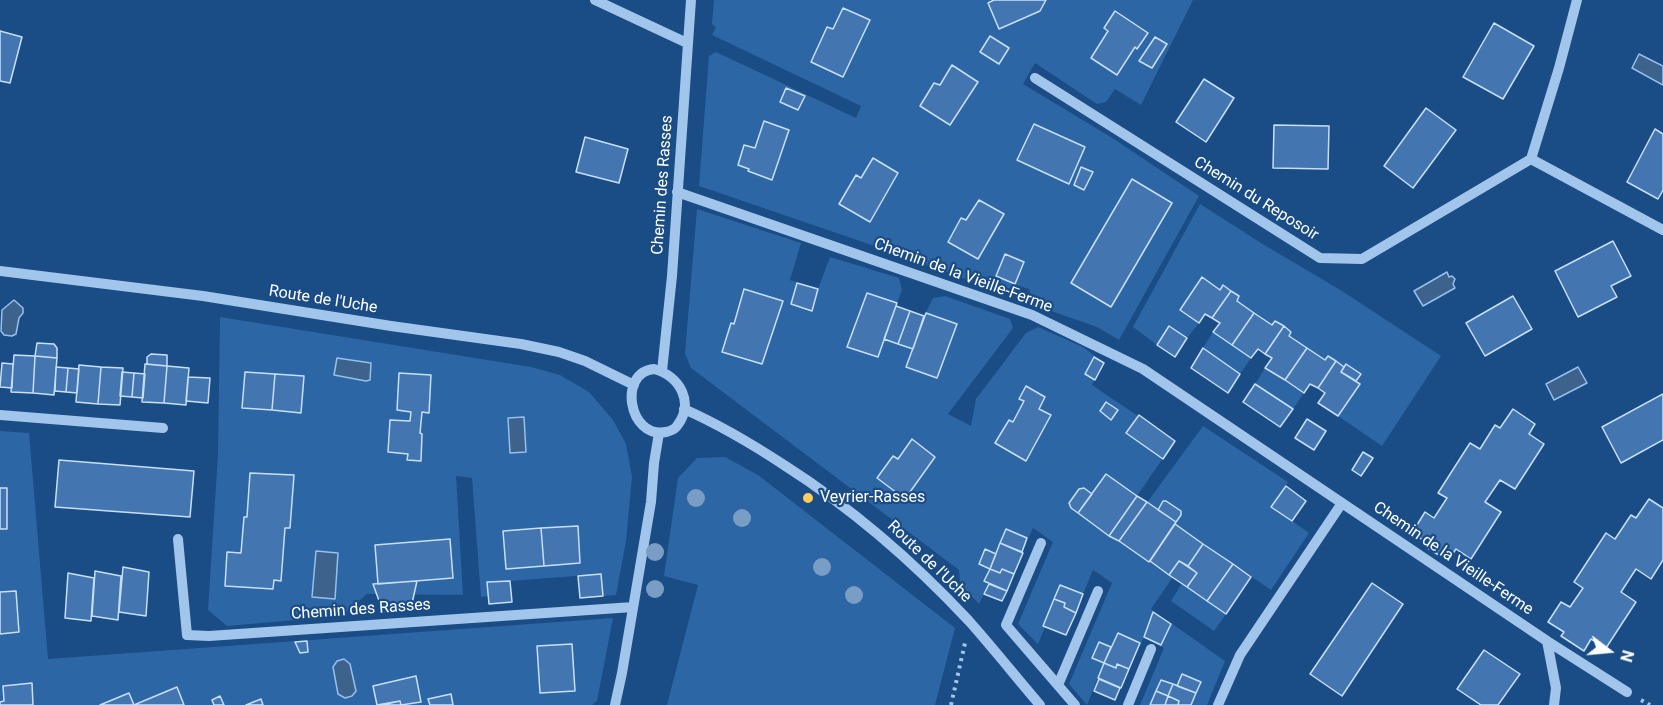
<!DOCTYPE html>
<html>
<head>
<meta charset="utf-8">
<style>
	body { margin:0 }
	#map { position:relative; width:1663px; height:705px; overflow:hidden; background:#1a4c86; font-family:Roboto,sans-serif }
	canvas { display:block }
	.north { position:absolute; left:1579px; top:621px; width:60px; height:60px; -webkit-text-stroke:4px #1a4c86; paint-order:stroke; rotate:106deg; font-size:16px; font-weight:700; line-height:24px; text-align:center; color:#fff }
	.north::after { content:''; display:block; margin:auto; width:21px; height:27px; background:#fff; clip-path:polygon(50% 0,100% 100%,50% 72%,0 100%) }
</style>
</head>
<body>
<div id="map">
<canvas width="1663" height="705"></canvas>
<div class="north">N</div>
</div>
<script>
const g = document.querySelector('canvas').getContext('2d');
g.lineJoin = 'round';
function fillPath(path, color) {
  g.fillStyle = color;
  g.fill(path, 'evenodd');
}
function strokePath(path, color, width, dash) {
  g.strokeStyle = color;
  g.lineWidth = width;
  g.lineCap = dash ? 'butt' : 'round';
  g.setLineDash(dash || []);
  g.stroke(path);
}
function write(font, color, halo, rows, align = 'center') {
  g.font = font + ' Roboto,sans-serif';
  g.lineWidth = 4.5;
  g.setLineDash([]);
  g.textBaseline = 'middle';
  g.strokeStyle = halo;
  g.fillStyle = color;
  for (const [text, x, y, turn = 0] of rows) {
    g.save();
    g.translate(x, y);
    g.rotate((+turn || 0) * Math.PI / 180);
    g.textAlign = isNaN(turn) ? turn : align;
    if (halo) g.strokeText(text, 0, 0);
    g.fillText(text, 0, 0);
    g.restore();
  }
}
fillPath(new Path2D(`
	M714 0H1193L1141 105 1115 89 1106 102 1097 104 1035 63 1023 84 1114 139 1199 196 1119 340 1097 327 1034 305 1029 289 1016 285 1002 292 895 253 699 186 709 56 716 52 856 118 861 106 712 35 716 27 712 24Z
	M1200 204 1261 243 1342 291 1441 356 1382 446 1338 416 1359 384 1341 372 1328 357 1325 360 1289 336 1291 331 1275 321 1272 325 1237 301 1239 296 1223 286 1220 290 1201 278 1180 309 1199 323 1187 338 1169 326 1157 345 1133 327Z
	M697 209 801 243 790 280 818 289 830 257 899 278 902 290 896 306 924 316 933 298 945 296 1010 319 1013 328 948 414 971 426 976 399 1026 333 1038 327 1083 347 1104 363 1092 385 1175 441 1110 535 1119 541 1203 426 1288 482 1272 507 1309 533 1271 590 1204 544 1188 566 1179 561 1173 577 1151 609 1225 661 1207 705H1140L1164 648 1144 637 1129 669 1118 664 1104 663 1087 705 1069 684 1112 583 1093 570 1066 635 1045 627 1038 644 1018 624 1053 542 1033 528 1022 552 1023 553 989 569 984 581 989 584 979 604 960 584 959 570 691 368 685 353Z
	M220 317 531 367 560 375 589 392 613 420 626 444 632 477 626 541 616 595 603 596 601 574 510 581 512 602 489 604 488 596 481 597 472 478 456 476 463 595 367 594 342 616 227 626 208 610 218 455Z
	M1213 332 1251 358 1240 374 1203 348Z
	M1265 368 1304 393 1293 409 1255 384Z
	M0 431 29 433 48 659 613 618 597 701 592 705H0Z
	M725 457 758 475 955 628 935 705H667L698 585 664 576 678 478 697 458Z
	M1182 583 1226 614 1214 631 1171 601Z`), '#2d66a4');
const water = new Path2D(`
	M1639 54 1663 66V85L1632 68Z
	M1447 272 1449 277 1452 276 1455 279 1453 284 1455 288 1423 306 1414 291Z
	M14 300 23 308V313L19 318 16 334 12 336 4 335 1 331 2 310Z
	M337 358 371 363 370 380 366 381 334 375Z
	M1578 367 1587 383 1554 400 1546 384Z
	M524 417 526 452 510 453 508 418Z
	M316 551 338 553 335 599 312 597Z
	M344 659 350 664 356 691 352 696 345 698 338 694 333 667 337 661Z`);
fillPath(water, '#3d628c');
strokePath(water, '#95c0ee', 1.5);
const building = new Path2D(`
	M994 0H1046L1040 11 999 29 988 3Z
	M843 8 870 20 843 77 811 62 827 27 833 29Z
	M1115 11 1148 33 1137 49 1135 47 1117 75 1091 58 1108 31 1104 28Z
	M1494 23 1534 46 1503 99 1463 77Z
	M0 31 22 37 10 83 0 81Z
	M990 36 1009 48 999 64 980 52Z
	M1155 37 1167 44 1152 68 1139 61Z
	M952 65 978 82 950 125 920 106 934 83 940 85Z
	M1204 79 1234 98 1206 142 1176 122Z
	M786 88 805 96 798 110 780 102Z
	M1426 108 1456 130 1413 188 1384 166Z
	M764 121 789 130 772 180 748 171 749 169 738 165 744 145 755 148Z
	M1034 124 1085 147 1069 184 1017 160Z
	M1274 125 1329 126 1328 169 1273 168Z
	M1655 129 1663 134V190L1658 199 1627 182Z
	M585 137 628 149 619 183 576 172Z
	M873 158 898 173 870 222 839 204 856 175 861 178Z
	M1081 167 1093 172 1084 190 1074 185Z
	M1132 179 1172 203 1111 307 1071 283Z
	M979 200 1004 214 978 259 948 242 961 218 966 220Z
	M1613 241 1631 276 1611 286 1617 297 1578 317 1555 271Z
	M1005 254 1024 262 1015 284 996 276Z
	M1202 277 1220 290 1223 285 1231 291 1212 318 1205 314 1199 323 1180 310Z
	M797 283 818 289 812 311 791 304Z
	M744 289 783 301 762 364 722 352 731 323 734 324Z
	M1231 291 1239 296 1237 301 1254 313 1232 345 1213 332 1220 323 1212 318Z
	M867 293 897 303 878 357 847 347Z
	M1513 296 1532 329 1485 356 1466 323Z
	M896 306 910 311 898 344 884 339Z
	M910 311 924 316 913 349 898 344Z
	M926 313 957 324 937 378 906 367Z
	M1254 313 1272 325 1275 321 1284 326 1265 354 1258 349 1251 358 1232 345Z
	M1169 326 1187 338 1175 357 1157 345Z
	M1284 326 1291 332 1289 336 1307 348 1285 380 1265 368 1272 358 1265 354Z
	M37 343 54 344 57 348V358L35 356Z
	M1203 348 1240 374 1228 393 1191 368Z
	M1307 348 1325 360 1328 356 1336 361 1318 388 1310 384 1304 393 1285 380Z
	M151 354 167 355V366L147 364V357Z
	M14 355 35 356 33 393 11 392Z
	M35 356 57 358 54 395 33 393Z
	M1094 357 1104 363 1095 380 1085 374Z
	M1336 361 1344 367 1341 372 1360 384 1338 416 1318 403 1325 393 1318 388Z
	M2 363 13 364 12 388 0 387Z
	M145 364 167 366 164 403 142 402Z
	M1346 364 1361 374 1356 381 1341 372Z
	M79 365 101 367 98 404 76 402Z
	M167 366 189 368 186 405 164 403Z
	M56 367 68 368 66 392 55 391Z
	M101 367 123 368 120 405 98 404Z
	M68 368 79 369 77 393 66 392Z
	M122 372 134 373 132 397 120 396Z
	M245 372 275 374 272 410 242 408Z
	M134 373 145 374 143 398 132 397Z
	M399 373 431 375 429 413 422 412 420 433 422 434 421 461 407 460 408 454 388 452 390 420 410 421 411 412 397 410Z
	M275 374 304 376 301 413 272 410Z
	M188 377 210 378 208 403 186 401Z
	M1255 384 1293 409 1280 427 1243 402Z
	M1026 386 1045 397 1039 409 1051 415 1026 461 995 443 1009 420 1013 422 1024 401 1019 399Z
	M1663 394V440L1621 463 1602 427Z
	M1106 402 1118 410 1111 420 1100 411Z
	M1513 409 1535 424 1529 434 1544 444 1515 489 1500 480 1485 502 1501 512 1471 559 1456 549 1448 561 1426 547 1428 543 1412 533 1425 512 1434 518 1447 498 1438 493 1470 443 1480 449 1495 425 1500 428Z
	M1139 415 1175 441 1163 459 1126 433Z
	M1307 419 1326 431 1314 450 1295 438Z
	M912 439 935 457 905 499 877 478 893 456 898 459Z
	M1363 452 1373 458 1361 476 1352 470Z
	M59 460 194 471 190 517 55 507Z
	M250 473 294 475 290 528H285L281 581 274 580 273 589 225 586 227 552 241 553 244 517H247Z
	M1106 474 1137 496 1109 536 1078 513Z
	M1286 486 1306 501 1292 521 1271 507Z
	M0 488H7V529H0Z
	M1084 488 1092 494 1078 513 1071 508 1069 503 1079 489Z
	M1137 496 1147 502 1119 541 1109 536Z
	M1649 499 1663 508V560L1651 579 1636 569 1621 592 1636 602 1606 648 1591 639 1584 651 1561 636 1564 632 1548 622 1561 602 1570 607 1583 588 1574 582 1606 533 1615 539 1631 515 1636 518Z
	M1163 501H1166L1181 511V515L1176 522 1158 510Z
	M1147 502 1176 522 1149 562 1119 541Z
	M1175 524 1203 544 1188 566 1179 561 1169 575 1150 561Z
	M578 526 580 563 544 566 541 528Z
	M541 528 544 566 506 569 503 531Z
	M1006 529 1027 538 1022 552 1000 543Z
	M450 539 453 578 378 584 375 545Z
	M1000 543 1023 553 1014 574 1002 569 1000 573 990 569Z
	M1203 544 1233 564 1207 601 1187 587 1197 573 1188 566Z
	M985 549 996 554 990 569 979 564Z
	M1179 561 1197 573 1187 587 1169 575Z
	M1233 564 1251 577 1226 614 1207 601Z
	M123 567 149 572 146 616 119 612Z
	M990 569 1000 573 1002 569 1014 574 1007 591 984 581Z
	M95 571 121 576 118 620 92 616Z
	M68 573 94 578 91 621 65 618Z
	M601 574 603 596 580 598 578 576Z
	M417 581 411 608 383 612 373 584Z
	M510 581 512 602 489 604 487 582Z
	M1372 583 1403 604 1342 696 1310 674Z
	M989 584 1007 591 1002 601 984 594Z
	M1060 585 1083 594 1076 613 1064 607 1065 603 1054 599Z
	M16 591 19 632 0 634V592Z
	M1054 599 1065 603 1064 607 1076 613 1066 635 1043 626Z
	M1153 612 1171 624 1161 645 1144 637Z
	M1118 633 1140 643 1129 669 1117 664 1116 668 1104 663Z
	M307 641 308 652 300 653 295 642Z
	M1099 642 1111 647 1104 663 1092 658Z
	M572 644 575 691 540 693 537 646Z
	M1484 650 1520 674 1498 705H1481L1457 689Z
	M1104 663 1116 668 1117 664 1129 669 1121 688 1098 678Z
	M1182 674 1201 682 1196 693 1177 686Z
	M416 676 421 702 401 705 400 701 377 705 373 686Z
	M1099 679 1120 688 1115 700 1094 691Z
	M1161 680 1173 684 1168 696 1156 691Z
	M32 683 33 705H0V702L4 701 3 686Z
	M1173 684 1196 693 1191 705H1178L1179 701 1168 696Z
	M177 687 184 705H134Z
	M1156 691 1168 696 1165 705H1150Z
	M129 693 134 705H100Z
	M451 694 453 705H430L428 699Z
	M220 696 224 705H214L212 700Z
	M1168 696 1179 701 1178 705H1165Z
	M261 699 263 705H246Z
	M400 701 401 705H382Z`);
fillPath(building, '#4376b0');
strokePath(building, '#c7dff9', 1.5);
strokePath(new Path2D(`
	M1641 700 1650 705
	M951 705 965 643`), '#a2c5ec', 4, [3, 4.5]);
strokePath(new Path2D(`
	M595 0 687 43
	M1035 78 1320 258 1362 259 1531 159 1663 230
	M1531 159 1559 68 1577 0
	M677 192 1032 315 1143 369 1342 503 1240 655 1218 705
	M0 271 203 296 391 326 521 344 559 352 585 361 634 385
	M654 369C680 376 695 403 677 426 674 430 671 431 666 432 628 439 618 372 654 369Z
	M662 371 672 276 691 0
	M684 409C720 425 752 444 784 465 853 509 913 561 969 621 993 648 1016 677 1040 705
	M0 415 163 428
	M1342 503 1547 641 1627 692
	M178 539 187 635 209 636 633 607
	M1041 543 1006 625 1075 705
	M1547 641 1556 688 1554 705
	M1058 685 1098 591
	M615 705 622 673 651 502 654 463 659 433
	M1128 705 1151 649`), '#a2c5ec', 10);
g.fillStyle = '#799dc5';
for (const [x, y] of [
	[696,498],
	[742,518],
	[655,552],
	[822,567],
	[655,589],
	[854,595]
]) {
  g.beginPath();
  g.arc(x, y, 9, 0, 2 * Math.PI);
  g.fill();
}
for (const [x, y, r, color] of [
	[808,498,6,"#fecc5e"]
]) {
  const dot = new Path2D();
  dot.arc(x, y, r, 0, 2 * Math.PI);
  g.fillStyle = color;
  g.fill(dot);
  strokePath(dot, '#1a4c86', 2);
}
write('16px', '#fff', '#1a4c86', [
	["Chemin des Rasses",663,185,-86],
	["Chemin du Reposoir",1256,199,32],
	["Chemin de la Vieille-Ferme",963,276,20],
	["Route de l'Uche",323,300,9],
	["Chemin de la Vieille-Ferme",1453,559,34],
	["Route de l'Uche",929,562,44],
	["Chemin des Rasses",361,610,-4]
]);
write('16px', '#fff', '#1a4c86', [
	["Veyrier-Rasses",820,498]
], 'left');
</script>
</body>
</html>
